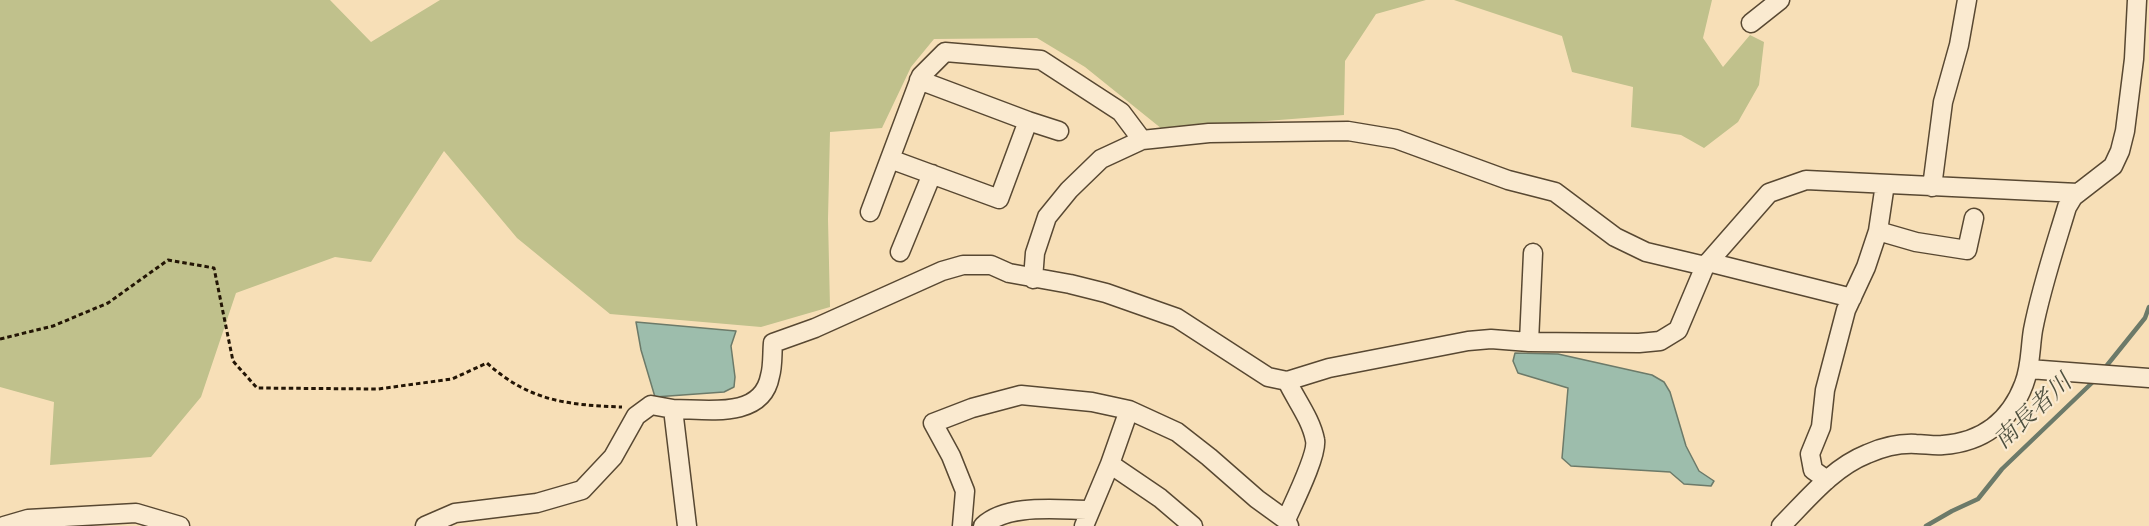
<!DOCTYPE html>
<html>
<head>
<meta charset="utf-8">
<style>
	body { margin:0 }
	canvas { display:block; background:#f7dfb7 }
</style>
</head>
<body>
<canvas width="2149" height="526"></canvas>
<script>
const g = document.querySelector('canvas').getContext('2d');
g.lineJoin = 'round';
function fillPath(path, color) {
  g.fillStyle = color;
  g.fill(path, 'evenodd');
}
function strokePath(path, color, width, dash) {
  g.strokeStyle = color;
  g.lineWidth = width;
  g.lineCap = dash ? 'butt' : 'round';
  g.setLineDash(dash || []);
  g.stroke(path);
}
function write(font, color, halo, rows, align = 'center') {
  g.font = font + ' "Sorts Mill Goudy","Noto Serif JP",serif';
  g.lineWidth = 4.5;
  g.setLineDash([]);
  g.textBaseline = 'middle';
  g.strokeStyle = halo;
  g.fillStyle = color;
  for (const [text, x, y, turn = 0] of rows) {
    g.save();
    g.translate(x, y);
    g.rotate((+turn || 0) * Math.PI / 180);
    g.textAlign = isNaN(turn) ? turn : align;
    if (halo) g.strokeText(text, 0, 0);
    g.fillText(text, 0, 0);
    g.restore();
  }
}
fillPath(new Path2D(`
	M0 0H330L371 42 440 0H1426L1376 14 1345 61 1344 115 1162 129 1085 67 1037 38 934 39 911 67 882 128 830 132 828 219 830 307 761 327 610 314 517 238 444 151 371 262 335 257 236 293 201 397 151 457 50 465 54 402 0 387Z
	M1454 0H1712L1703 38 1723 67 1750 35 1764 42 1759 85 1738 122 1704 148 1681 135 1631 127 1633 87 1572 72 1562 36Z`), '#c0c18c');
const water = new Path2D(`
	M636 322 736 331 731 346 735 377 734 387 724 392 655 397 641 350Z
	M1515 353 1558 354 1652 375 1664 382 1670 392 1686 446 1699 471 1714 481 1711 486 1684 484 1670 472 1571 466 1562 458 1568 388 1518 373 1513 361Z`);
fillPath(water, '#9dbdac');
strokePath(water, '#6c7a69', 1.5);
strokePath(new Path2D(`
	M2104 369 2145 318 2149 307
	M1926 526 1952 511 1978 499 2002 469 2097 378`), '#6c7a69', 4.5);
const minor = new Path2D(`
	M1751 23 1780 0
	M1028 121 1059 131
	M890 159 999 199 1028 121 919 80
	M1932 187 1943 102 1959 45 1967 0
	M870 212 921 76 945 52 1041 60 1121 112 1142 140
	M1878 231 1916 242 1967 250 1974 218
	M900 252 932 174
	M1708 262 1852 298
	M1033 279 1035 253 1047 217 1069 190 1101 159 1142 140 1209 133 1348 131 1396 139 1508 180 1555 192 1615 237 1646 252 1705 266
	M1529 342 1533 253
	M2029 369 2149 378
	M1110 464 1160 498 1193 526
	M1827 480 1813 470 1810 454 1821 427 1825 390 1846 310 1866 267 1878 231 1885 184
	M1286 520C1293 504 1318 454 1315 440 1311 419 1296 400 1287 381
	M4 526 28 519 136 513 180 526
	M425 526 455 513 537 503 582 490 613 457 636 416 651 405 673 409
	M687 526 673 409C706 409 762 420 770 376 773 366 772 354 773 343L815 328 942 271 963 265H991L1009 273 1070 284 1106 293 1177 318 1268 377 1287 381 1329 368 1468 341 1491 339 1529 342 1639 343 1660 341 1678 330 1705 266 1769 193 1806 180 2078 193
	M962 526 965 491 951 456 933 423 972 408 1021 395 1092 402 1129 410 1177 432 1209 457 1257 499 1286 520 1289 526
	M983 526C1008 503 1058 510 1090 510
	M1084 526 1110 464 1129 410
	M1781 526C1807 500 1832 468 1867 454 1883 447 1898 443 1916 444 1925 444 1934 446 1943 445 1983 442 2010 421 2024 384 2031 366 2030 348 2033 330 2041 288 2055 247 2067 207L2073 197 2113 166 2120 151 2125 131 2134 59 2137 0`);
strokePath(minor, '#584832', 21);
strokePath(new Path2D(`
	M0 339 53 326 108 303 168 260 214 268 233 361 257 388 378 389 452 379 487 363C529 401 567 405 622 407`), '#231505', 3, [4.5, 3]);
strokePath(minor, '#faead0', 18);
write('italic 24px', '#4e503f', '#faead0', [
	["南長者川",2035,414,-43]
]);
</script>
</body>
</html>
